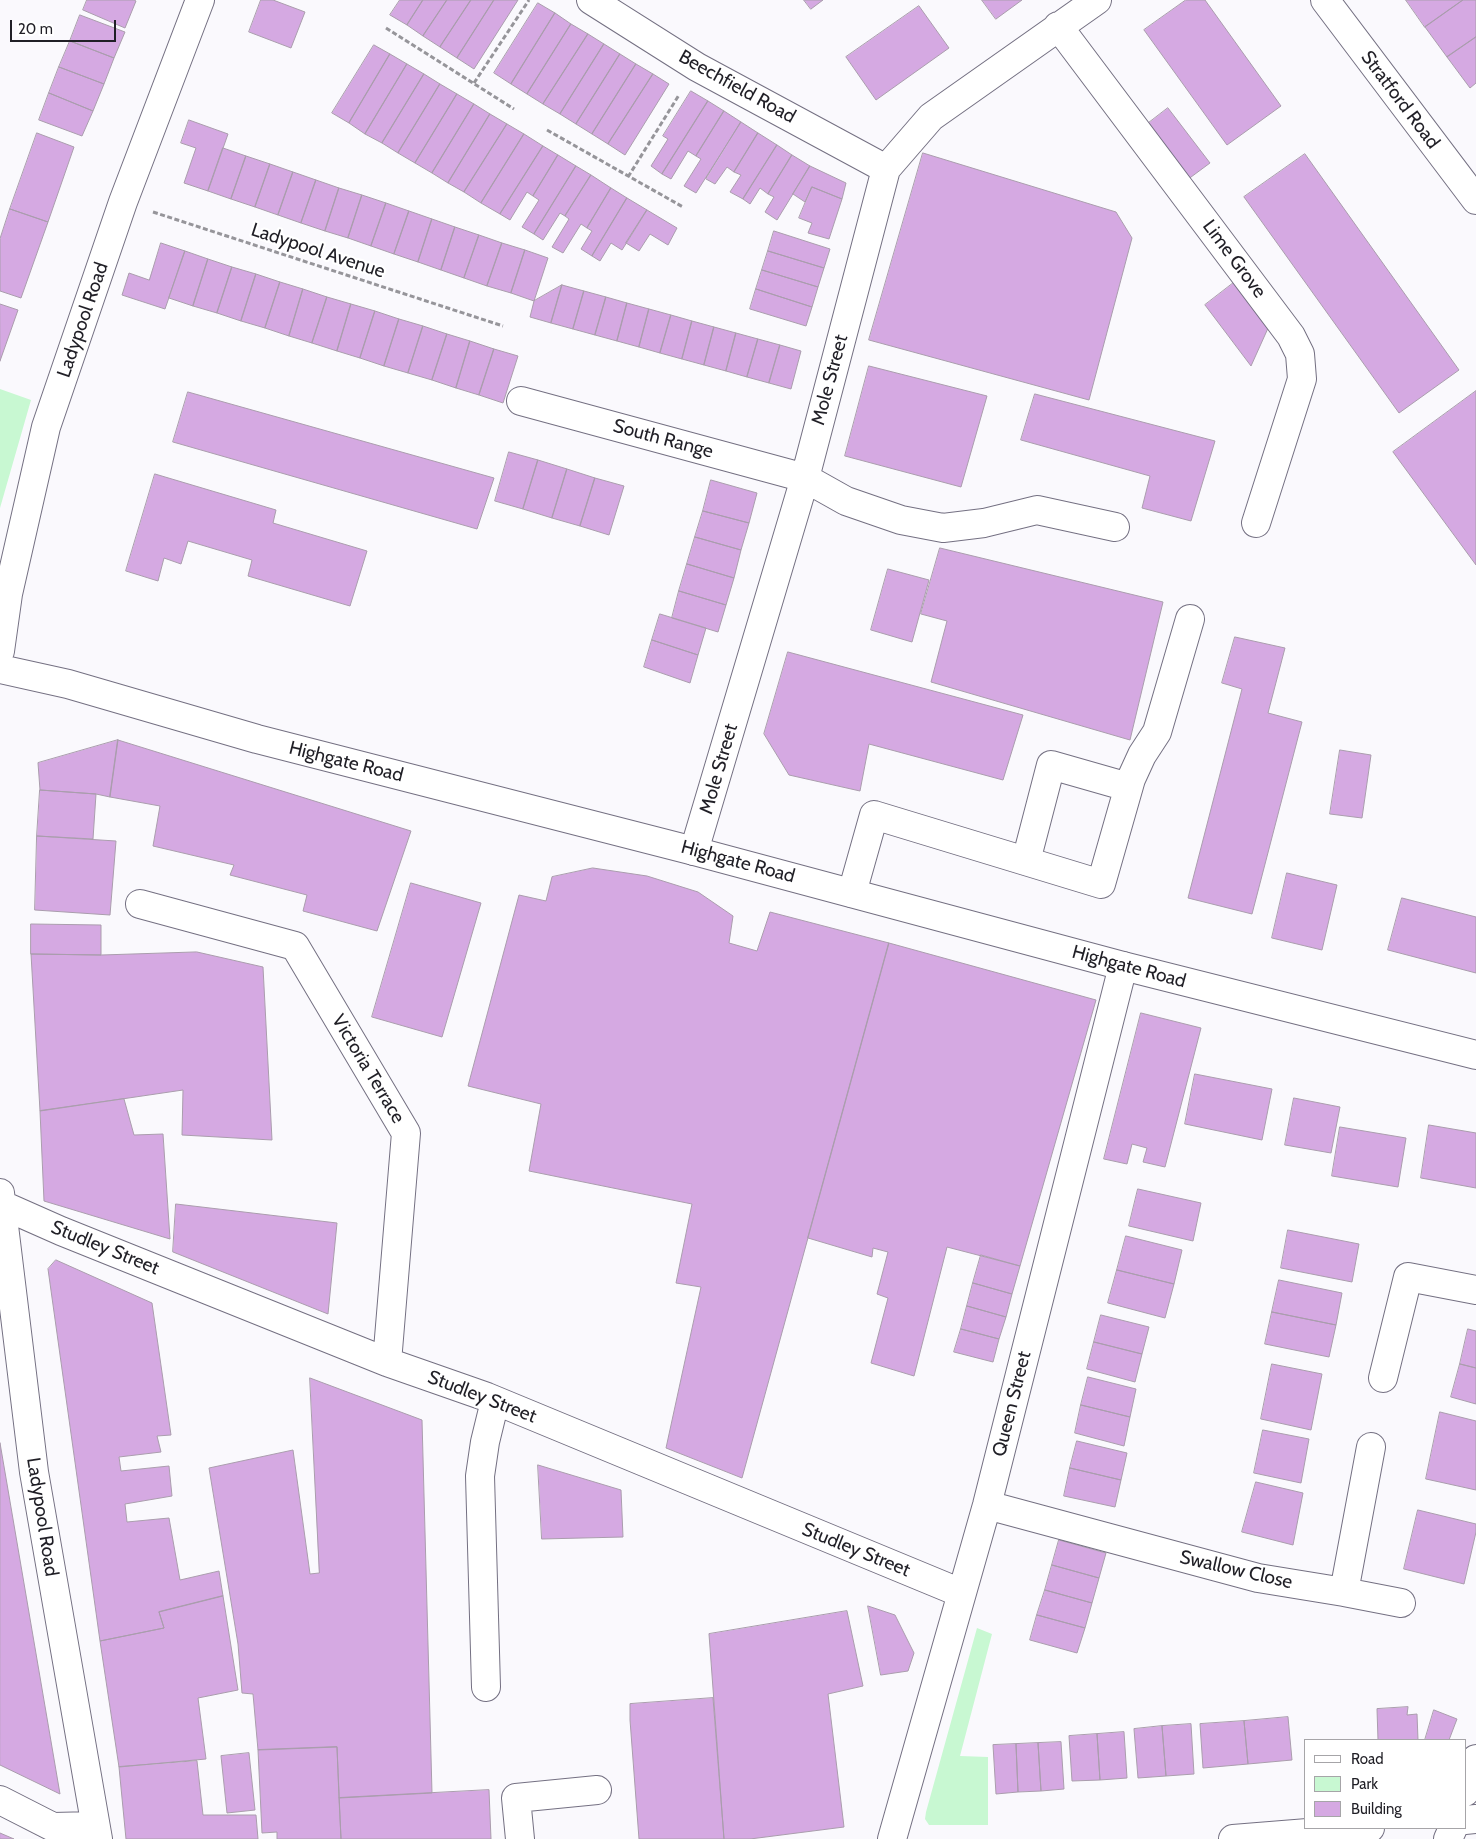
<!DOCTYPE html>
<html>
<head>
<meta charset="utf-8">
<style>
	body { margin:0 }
	#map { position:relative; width:1476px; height:1839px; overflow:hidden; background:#faf9fd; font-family:Cabin,sans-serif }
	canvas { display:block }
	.legend { position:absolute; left:1304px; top:1739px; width:162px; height:90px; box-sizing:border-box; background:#fff; border:1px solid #a6a5a8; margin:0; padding:6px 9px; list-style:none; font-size:15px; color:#201f26 }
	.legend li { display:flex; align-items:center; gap:10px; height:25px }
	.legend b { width:25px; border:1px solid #a6a5a8 }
	.scale { position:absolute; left:10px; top:20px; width:106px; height:22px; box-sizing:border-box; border:2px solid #201f26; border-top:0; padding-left:6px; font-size:15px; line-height:18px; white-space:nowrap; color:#201f26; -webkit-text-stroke:4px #fff; paint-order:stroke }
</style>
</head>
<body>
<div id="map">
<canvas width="1476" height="1839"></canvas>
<ul class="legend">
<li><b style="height:6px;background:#fff"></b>Road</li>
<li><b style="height:14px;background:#c8f8d2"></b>Park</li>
<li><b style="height:14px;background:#d5a9e2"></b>Building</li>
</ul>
<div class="scale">20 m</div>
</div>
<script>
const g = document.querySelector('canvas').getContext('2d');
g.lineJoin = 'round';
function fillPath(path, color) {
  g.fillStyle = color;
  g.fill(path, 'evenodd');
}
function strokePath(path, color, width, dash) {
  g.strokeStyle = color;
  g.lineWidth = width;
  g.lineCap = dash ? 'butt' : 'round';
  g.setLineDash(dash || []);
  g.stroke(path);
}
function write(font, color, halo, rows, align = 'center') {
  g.font = font + ' Cabin,sans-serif';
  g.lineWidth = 4.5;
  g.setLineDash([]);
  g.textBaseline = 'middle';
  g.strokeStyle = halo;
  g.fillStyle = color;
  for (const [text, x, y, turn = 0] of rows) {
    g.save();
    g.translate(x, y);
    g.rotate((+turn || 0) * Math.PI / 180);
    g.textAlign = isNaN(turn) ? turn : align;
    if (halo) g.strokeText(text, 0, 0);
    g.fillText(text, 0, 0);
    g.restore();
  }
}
fillPath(new Path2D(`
	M0 389 31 400 0 508Z
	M977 1628 992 1634 960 1756 988 1757V1825H929L925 1819 926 1812Z`), '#c8f8d2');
const building = new Path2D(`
	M87 0H134L136 1 125 28 83 10Z
	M261 0H273L305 12 291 48 249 32Z
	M400 0H423L407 25 390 15Z
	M423 0H447L423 36 407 25Z
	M447 0H471L440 47 423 36Z
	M471 0H494L457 58 440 47Z
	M494 0H518L474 69 457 58Z
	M804 0H823L811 9Z
	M982 0H1022L996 19Z
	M1186 0H1205L1281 106 1227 145 1144 30Z
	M1406 0H1463L1425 27Z
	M1463 0H1476V37L1447 57 1425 27Z
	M538 3 555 13 511 84 494 73Z
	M919 6 949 48 876 100 846 57Z
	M555 13 571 24 527 94 511 84Z
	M80 15 125 32 114 58 70 41Z
	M571 24 588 34 543 104 527 94Z
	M588 34 604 44 560 114 543 104Z
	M1476 37V83L1470 88 1447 57Z
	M70 41 114 58 104 84 59 67Z
	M604 44 620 54 576 124 560 114Z
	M374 45 390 54 349 123 332 113Z
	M390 54 407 64 365 134 349 123Z
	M620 54 636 64 592 134 576 124Z
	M407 64 424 74 382 143 365 134Z
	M636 64 653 74 608 144 592 134Z
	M59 67 104 84 93 111 49 93Z
	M424 74 440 84 398 153 382 143Z
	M653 74 669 84 625 155 608 144Z
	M440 84 457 94 415 163 398 153Z
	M691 91 708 101 662 174 651 166 668 139 663 136Z
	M49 93 93 111 82 136 39 120Z
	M457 94 474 104 432 173 415 163Z
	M708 101 724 111 696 156 688 151 671 179 662 174Z
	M474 104 490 114 448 183 432 173Z
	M1168 108 1210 163 1187 180 1146 125Z
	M724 111 741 122 696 193 684 186 701 159 696 156Z
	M490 114 507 124 464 192 448 183Z
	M189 120 228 134 208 191 184 183 196 148 181 143Z
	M741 122 758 133 734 172 727 167 715 184 706 179Z
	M507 124 524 134 481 203 464 192Z
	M37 133 74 147 48 222 10 209Z
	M758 133 777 145 743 199 730 192 741 175 734 172Z
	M524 134 543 146 500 214 481 203Z
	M777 145 792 155 768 194 760 188 750 204 743 199Z
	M543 146 558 155 533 196 527 192 510 220 500 214Z
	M223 148 246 156 231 199 208 191Z
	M923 153 1116 212 1132 238 1089 400 869 340Z
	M1305 154 1459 370 1399 413 1244 197Z
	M558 155 576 166 534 234 522 227 539 200 533 196Z
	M792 155 810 166 777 220 765 212 774 197 768 194Z
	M246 156 270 164 255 207 231 199Z
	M270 164 293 172 278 215 255 207Z
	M576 166 591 175 565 216 560 213 543 240 534 234Z
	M810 166 846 183 842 199 812 187 805 202 793 194Z
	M293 172 316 180 301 223 278 215Z
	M591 175 611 188 587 228 581 224 563 253 552 247 569 219 565 216Z
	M316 180 339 188 325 231 301 223Z
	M812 187 842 199 829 239 808 233 812 223 799 218Z
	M339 188 362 195 348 238 325 231Z
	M611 188 627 198 592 256 581 249 592 231 587 228Z
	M362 195 386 203 371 246 348 238Z
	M627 198 647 210 622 250 611 243 600 261 592 256Z
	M386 203 409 211 394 254 371 246Z
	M10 209 48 222 21 298 0 291V239Z
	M647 210 677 228 668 245 650 234 639 251 626 243Z
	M409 211 432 219 418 262 394 254Z
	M432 219 455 227 441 270 418 262Z
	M455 227 479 235 464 278 441 270Z
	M774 231 830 249 824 268 768 251Z
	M479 235 502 243 487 286 464 278Z
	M161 243 185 251 165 309 122 295 129 273 149 280Z
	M502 243 525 250 511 293 487 286Z
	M525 250 548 258 534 301 511 293Z
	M185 251 208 259 193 306 169 298Z
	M768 251 824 268 818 287 762 270Z
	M208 259 232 267 217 313 193 306Z
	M232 267 256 274 241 321 217 313Z
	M762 270 818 287 812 307 756 289Z
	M256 274 280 282 265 328 241 321Z
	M1236 281 1269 326 1251 366 1205 305Z
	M280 282 303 289 289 336 265 328Z
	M562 285 584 291 573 329 551 323Z
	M562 285 551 323 530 317 534 301Z
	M303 289 327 297 312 343 289 336Z
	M756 289 812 307 806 326 750 309Z
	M584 291 606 297 595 335 573 329Z
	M327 297 351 304 337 351 312 343Z
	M606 297 627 303 617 341 595 335Z
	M627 303 649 309 639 347 617 341Z
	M0 304 18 310 0 361Z
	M351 304 375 311 360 358 337 351Z
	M649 309 671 315 660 353 639 347Z
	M375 311 399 319 384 366 360 358Z
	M671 315 692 321 682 359 660 353Z
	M399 319 423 326 408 373 384 366Z
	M692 321 714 327 704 365 682 359Z
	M423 326 447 334 432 380 408 373Z
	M714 327 736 333 726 371 704 365Z
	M736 333 758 339 747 377 726 371Z
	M447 334 470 341 456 388 432 380Z
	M758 339 780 345 769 383 747 377Z
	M470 341 494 349 479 395 456 388Z
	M780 345 801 351 791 389 769 383Z
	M494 349 518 356 503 403 479 395Z
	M869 366 987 396 961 487 845 456Z
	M1476 391V565L1393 452Z
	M188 392 494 478 477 529 173 442Z
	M1035 394 1215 441 1191 521 1142 508 1150 476 1021 440Z
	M509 452 538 460 523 509 495 501Z
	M538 460 567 469 552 518 523 509Z
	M567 469 595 478 580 526 552 518Z
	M155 474 276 510 273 523 367 551 350 606 248 576 252 560 188 541 181 564 164 558 158 581 126 571Z
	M595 478 624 486 609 535 580 526Z
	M711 480 757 493 749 523 703 511Z
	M703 511 749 523 741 550 695 537Z
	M695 537 741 550 734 578 687 564Z
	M940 548 1163 602 1130 740 931 682 947 621 921 614Z
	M687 564 734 578 726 605 679 591Z
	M888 569 929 580 912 642 871 630Z
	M679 591 726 605 718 632 672 618Z
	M660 614 706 628 698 655 652 640Z
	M1235 637 1285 648 1268 713 1302 722 1252 914 1188 898 1242 689 1222 683Z
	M652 640 698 655 690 683 644 667Z
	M788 652 1023 715 1003 780 869 744 860 791 789 775 764 734Z
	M118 740 110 797 96 794 40 790 38 763Z
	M118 740 411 831 377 931 303 911 307 895 230 875 234 865 153 846 160 806 110 797Z
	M1340 750 1371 755 1362 818 1330 814Z
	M40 790 96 794 93 839 37 836Z
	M37 836 116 841 110 915 35 910Z
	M593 868 647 876 698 892 733 916 729 943 757 951 770 912 889 943 742 1478 666 1448 701 1287 676 1283 692 1204 529 1171 541 1104 468 1086 519 895 546 901 552 877Z
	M1287 873 1337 885 1322 950 1272 938Z
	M411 883 481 903 442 1037 372 1017Z
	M1402 898 1476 917V973L1388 950Z
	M31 924 101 925V955L31 954Z
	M889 943 1096 1000 1020 1266 947 1247 914 1376 871 1363 888 1298 877 1294 888 1252 873 1248 872 1257 808 1238Z
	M197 952 263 967 272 1140 182 1135 183 1090 40 1111 31 954 101 955Z
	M1141 1013 1201 1028 1165 1167 1143 1162 1147 1148 1132 1144 1127 1164 1104 1159Z
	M1195 1074 1272 1089 1262 1140 1185 1124Z
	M1294 1098 1340 1107 1331 1153 1285 1145Z
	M124 1099 134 1135 163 1134 170 1239 44 1201 40 1111Z
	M1429 1125 1476 1133V1188L1421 1178Z
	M1340 1127 1406 1138 1398 1187 1332 1176Z
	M1138 1189 1201 1203 1193 1241 1129 1226Z
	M176 1204 337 1223 328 1314 173 1252Z
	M1288 1230 1359 1244 1352 1282 1281 1268Z
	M1126 1236 1182 1250 1174 1284 1117 1270Z
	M981 1255 1020 1266 1012 1294 973 1283Z
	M56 1260 152 1303 171 1435 157 1436 161 1452 119 1457 121 1471 169 1466 172 1496 125 1504 127 1522 169 1518 180 1580 219 1571 223 1596 159 1612 164 1628 100 1641 48 1269Z
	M1117 1270 1174 1284 1165 1318 1108 1303Z
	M1279 1280 1342 1293 1336 1325 1272 1312Z
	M973 1283 1012 1294 1006 1317 967 1306Z
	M967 1306 1006 1317 999 1339 961 1329Z
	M1272 1312 1336 1325 1329 1357 1265 1344Z
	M1101 1315 1149 1327 1142 1354 1094 1342Z
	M961 1329 999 1339 993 1362 954 1352Z
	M1468 1329 1476 1331V1368L1460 1364Z
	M1094 1342 1142 1354 1135 1382 1087 1369Z
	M1272 1364 1322 1374 1311 1430 1261 1419Z
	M1460 1364 1476 1368V1404L1451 1397Z
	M1088 1377 1136 1389 1130 1417 1081 1405Z
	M310 1378 422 1420 432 1793 339 1798 337 1747 258 1750 253 1694 242 1693 238 1644 209 1468 293 1450 310 1574 319 1573Z
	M1081 1405 1130 1417 1124 1446 1075 1433Z
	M1440 1412 1476 1421V1490L1426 1479Z
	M1263 1430 1309 1439 1301 1483 1254 1473Z
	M1077 1441 1127 1453 1121 1480 1070 1468Z
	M0 1443 60 1794 0 1765Z
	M538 1465 621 1490 623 1537 542 1539Z
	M1070 1468 1121 1480 1115 1507 1064 1496Z
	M1256 1482 1303 1493 1293 1545 1242 1532Z
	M1418 1510 1476 1524V1532L1464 1584 1404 1569Z
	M1059 1540 1106 1553 1099 1578 1052 1565Z
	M1052 1565 1099 1578 1092 1603 1045 1590Z
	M1045 1590 1092 1603 1085 1628 1037 1615Z
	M223 1596 238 1690 198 1698 206 1759 119 1767 100 1641 164 1628 159 1612Z
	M868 1606 895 1615 914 1653 908 1671 881 1675Z
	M847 1611 863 1686 828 1694 844 1827 750 1839H724L709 1634Z
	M1037 1615 1085 1628 1077 1653 1030 1640Z
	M713 1698 724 1839H639L630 1720V1704Z
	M1408 1707 1407 1715 1417 1714 1418 1740H1378L1377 1709Z
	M1434 1710 1457 1719 1449 1740H1425Z
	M1288 1717 1292 1760 1248 1764 1244 1721Z
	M1244 1721 1248 1764 1203 1768 1200 1724Z
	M1191 1724 1194 1774 1166 1776 1162 1726Z
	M1162 1726 1166 1776 1138 1778 1134 1729Z
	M1124 1732 1127 1778 1100 1780 1097 1734Z
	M1097 1734 1100 1780 1072 1781 1069 1736Z
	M1061 1742 1064 1789 1041 1791 1038 1743Z
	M1038 1743 1041 1791 1018 1792 1016 1744Z
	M1016 1744 1018 1792 996 1794 993 1745Z
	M337 1747 341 1839H277V1832L262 1833 258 1750Z
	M249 1753 255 1810 227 1813 221 1756Z
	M197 1761 203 1815H256L258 1839H126L119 1767Z
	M489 1790 491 1839H341L339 1798Z
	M0 1833 14 1839H0Z`);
fillPath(building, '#d5a9e2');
strokePath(building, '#aa9dad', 1);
const minor = new Path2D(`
	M591 0 697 67 886 169
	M1058 26 1291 336 1300 354 1302 379 1256 523
	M521 401 805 478 846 501 901 520 943 528 984 523 1037 510 1115 527
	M0 651 8 594 46 427 123 202 200 0
	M694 851 805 478 886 169 931 117 1097 0
	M1026 861 1051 765 1128 787
	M852 893 874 815 1101 884 1131 779 1142 755 1157 732 1190 619
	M140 904 295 946 406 1133 387 1362
	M0 1193 34 1472 98 1839
	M0 1204 61 1231 387 1362 487 1397 961 1593
	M1383 1378 1408 1277 1476 1290
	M987 1505 1258 1578 1344 1592 1371 1447
	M1344 1592 1401 1603
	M486 1687 480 1476 485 1442 495 1401
	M1465 1792 1476 1759
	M0 1800 53 1827 94 1826
	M1465 1820 1476 1819
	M520 1839 516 1798 597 1790
	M892 1839 987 1505 1123 966
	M1233 1839 1370 1828
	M1448 1839 1453 1828`);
const highway = new Path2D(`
	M1325 0 1476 200
	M0 669 68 684 257 739 694 851 1123 966 1476 1055`);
strokePath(minor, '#747082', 30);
strokePath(highway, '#747082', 30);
strokePath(new Path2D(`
	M386 28 514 109
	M474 83 529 0
	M547 130 683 207
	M628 177 679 95
	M153 212 503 326`), '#96959a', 3, [5, 2.5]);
strokePath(minor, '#fff', 28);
strokePath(highway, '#fff', 28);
write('19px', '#201f26', '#fff', [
	["Beechfield Road",737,87,29],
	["Stratford Road",1400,100,53],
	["Ladypool Avenue",318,251,18],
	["Lime Grove",1234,259,53],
	["Ladypool Road",83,320,-71],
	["Mole Street",830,380,-75],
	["South Range",663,439,15],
	["Highgate Road",346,762,14],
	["Mole Street",719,769,-74],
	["Highgate Road",738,862,15],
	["Highgate Road",1129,967,15],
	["Victoria Terrace",368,1069,59],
	["Studley Street",105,1248,22],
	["Studley Street",482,1397,21],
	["Queen Street",1012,1404,-76],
	["Ladypool Road",42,1517,81],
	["Studley Street",856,1550,22],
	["Swallow Close",1236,1570,13]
]);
</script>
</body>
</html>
